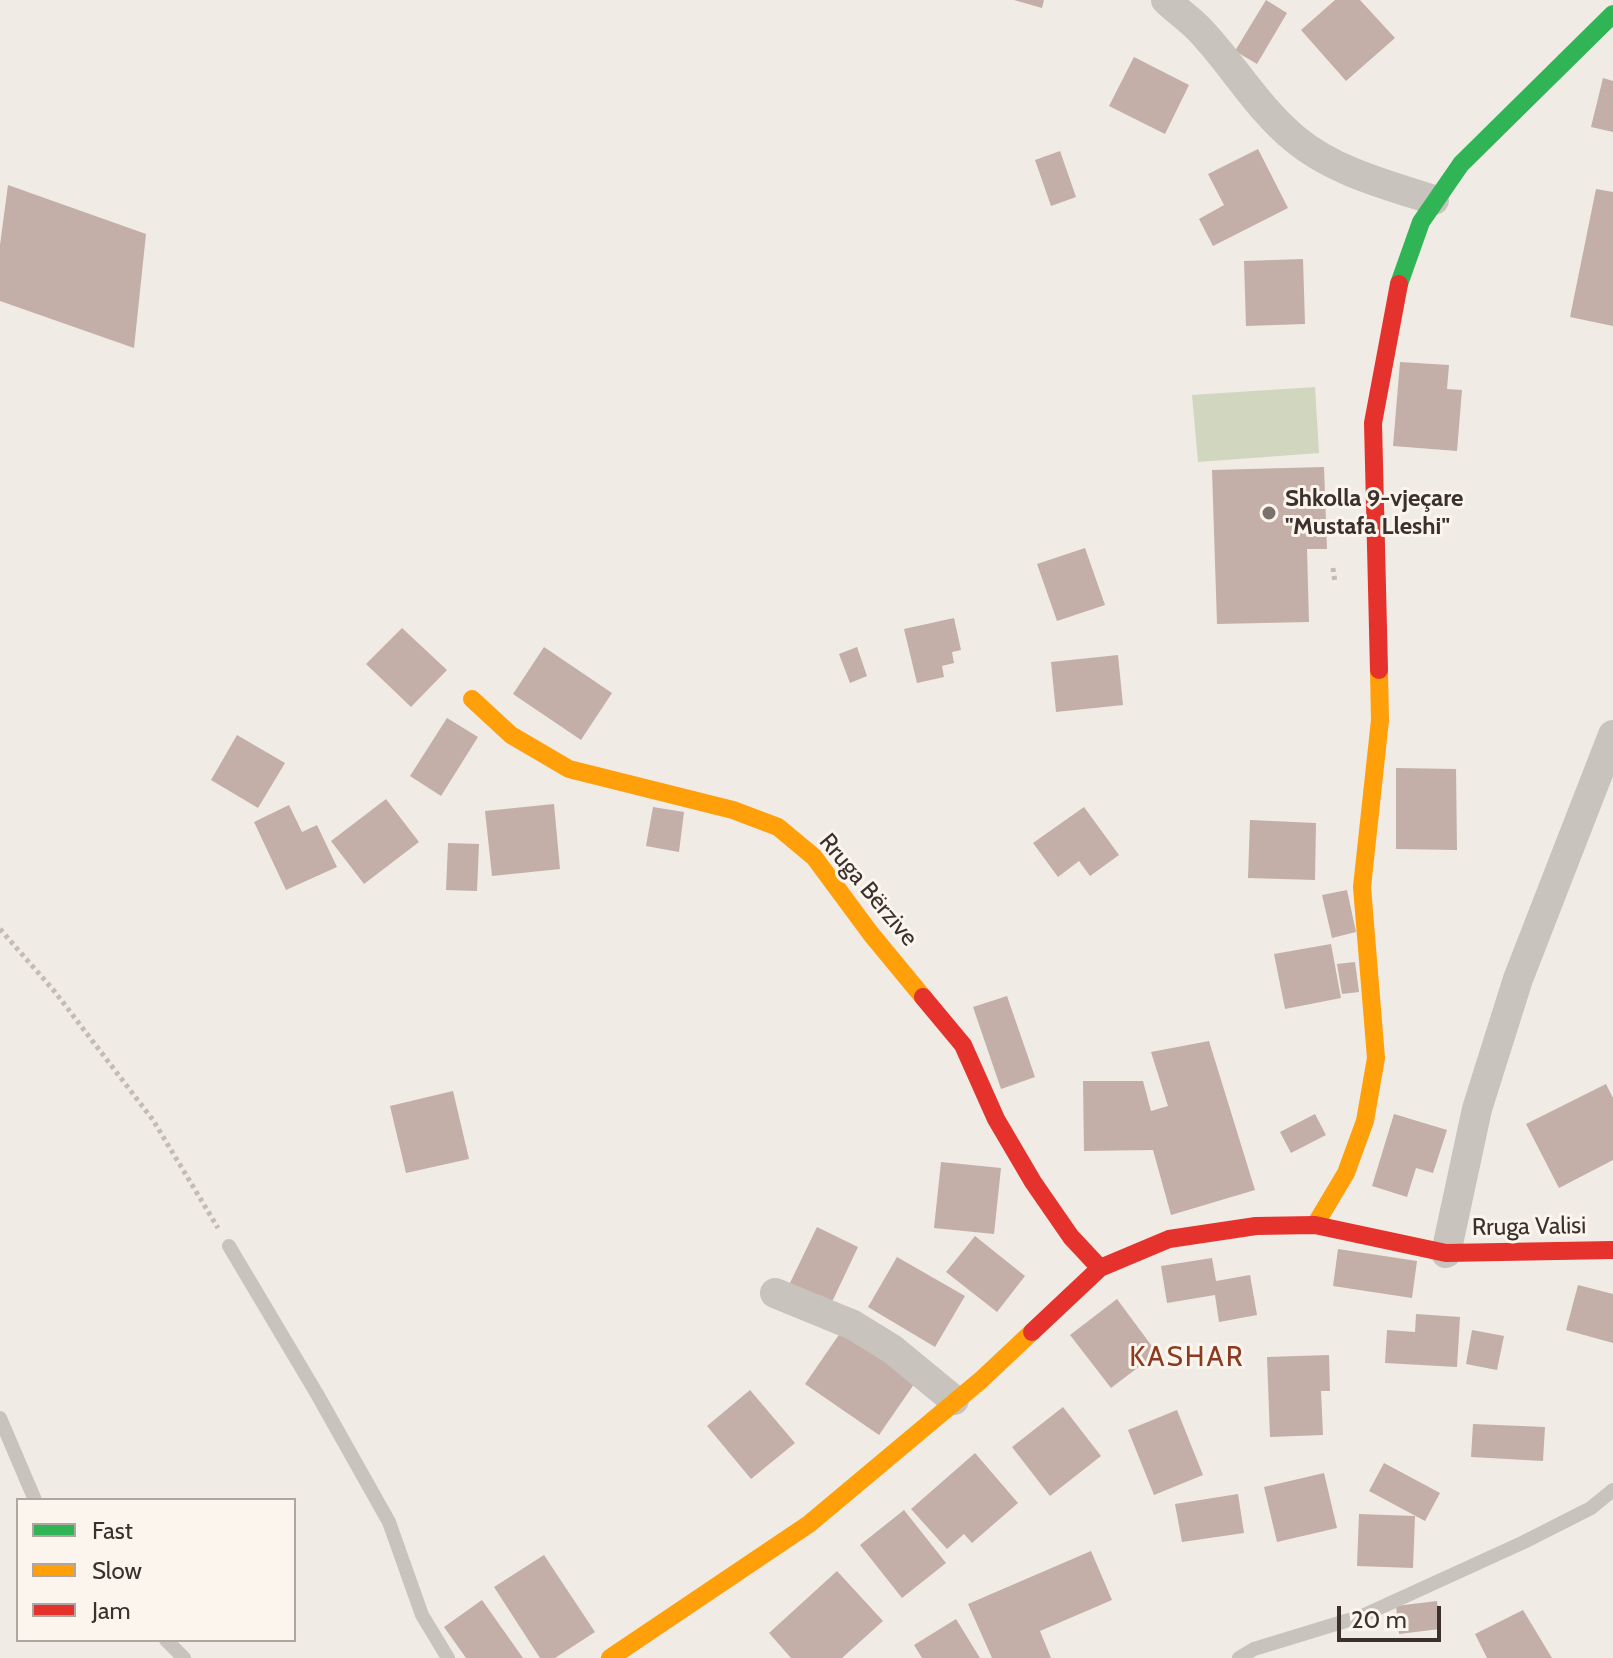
<!DOCTYPE html>
<html>
<head>
<meta charset="utf-8">
<style>
	body { margin:0 }
	#map { position:relative; width:1613px; height:1658px; overflow:hidden; background:#f0ebe5; font-family:Cabin,sans-serif }
	canvas { display:block }
	.legend { position:absolute; left:16px; top:1498px; width:280px; height:144px; box-sizing:border-box; background:#fbf5ee; border:2px solid #aea6a0; margin:0; padding:10px 14px; list-style:none; font-size:24px; color:#3b302b }
	.legend li { display:flex; align-items:center; gap:16px; height:40px }
	.legend b { width:40px; border:2px solid #aea6a0 }
	.scale { position:absolute; left:1337px; top:1606px; width:104px; height:36px; box-sizing:border-box; border:4px solid #3b302b; border-top:0; padding-left:10px; font-size:24px; line-height:28px; white-space:nowrap; color:#3b302b; -webkit-text-stroke:6px #fbf5ee; paint-order:stroke }
</style>
</head>
<body>
<div id="map">
<canvas width="1613" height="1658"></canvas>
<ul class="legend">
<li><b style="height:10px;background:#30b455"></b>Fast</li>
<li><b style="height:10px;background:#ff9f0a"></b>Slow</li>
<li><b style="height:10px;background:#e5322d"></b>Jam</li>
</ul>
<div class="scale">20 m</div>
</div>
<script>
const g = document.querySelector('canvas').getContext('2d');
g.lineJoin = 'round';
function fillPath(path, color) {
  g.fillStyle = color;
  g.fill(path, 'evenodd');
}
function strokePath(path, color, width, dash) {
  g.strokeStyle = color;
  g.lineWidth = width;
  g.lineCap = dash ? 'butt' : 'round';
  g.setLineDash(dash || []);
  g.stroke(path);
}
function write(font, color, halo, rows, align = 'center') {
  g.font = font + ' Cabin,sans-serif';
  g.lineWidth = 6;
  g.setLineDash([]);
  g.textBaseline = 'middle';
  g.strokeStyle = halo;
  g.fillStyle = color;
  for (const [text, x, y, turn = 0] of rows) {
    g.save();
    g.translate(x, y);
    g.rotate((+turn || 0) * Math.PI / 180);
    g.textAlign = isNaN(turn) ? turn : align;
    if (halo) g.strokeText(text, 0, 0);
    g.fillText(text, 0, 0);
    g.restore();
  }
}
fillPath(new Path2D(`
	M1315 387 1319 453 1198 462 1192 395Z`), '#d1d6bf');
fillPath(new Path2D(`
	M1014 0H1044L1042 8Z
	M1266 0 1287 13 1257 64 1235 51Z
	M1335 0H1360L1395 38 1346 81 1301 30Z
	M1134 57 1189 85 1165 134 1109 106Z
	M1603 78 1613 81V132L1591 127Z
	M1258 149 1288 208 1213 246 1199 219 1224 205 1208 174Z
	M1060 151 1076 197 1051 206 1035 160Z
	M8 185 146 234 134 348 0 301V245Z
	M1596 189 1613 192V326L1570 317Z
	M1303 259 1305 324 1246 326 1244 261Z
	M1400 362 1449 365 1447 389 1462 390 1457 451 1393 446Z
	M1324 467 1327 549H1307L1309 622 1217 624 1212 470Z
	M1085 548 1105 605 1057 621 1037 564Z
	M954 618 961 650 952 652 954 663 942 666 944 677 917 683 904 629Z
	M402 628 447 670 411 707 366 664Z
	M544 647 612 693 581 740 513 694Z
	M857 647 867 676 850 683 839 654Z
	M1118 655 1123 705 1056 712 1051 662Z
	M447 718 478 737 441 796 410 776Z
	M237 735 285 763 258 808 211 780Z
	M1396 768 1456 769 1457 850 1396 849Z
	M386 799 419 842 364 884 331 841Z
	M554 804 560 869 492 876 485 811Z
	M289 805 302 832 317 825 337 867 286 890 254 822Z
	M653 807 684 812 679 852 646 846Z
	M1084 807 1119 855 1090 876 1079 861 1058 877 1033 843Z
	M1250 820 1316 823 1315 880 1248 878Z
	M448 843 479 844 477 891 446 890Z
	M1347 890 1356 932 1332 938 1322 895Z
	M1331 944 1341 998 1285 1009 1274 954Z
	M1355 962 1359 992 1342 994 1337 964Z
	M1007 996 1035 1077 1001 1089 973 1007Z
	M1209 1041 1255 1190 1171 1215 1153 1150 1084 1151 1083 1081H1143L1151 1111 1168 1106 1151 1052Z
	M1606 1084 1613 1098V1160L1559 1188 1526 1124Z
	M453 1091 469 1159 406 1173 390 1106Z
	M1315 1114 1326 1135 1291 1153 1280 1132Z
	M1394 1114 1447 1130 1433 1173 1416 1168 1407 1197 1372 1186Z
	M941 1162 1001 1168 994 1234 934 1228Z
	M817 1227 858 1247 831 1304 789 1285Z
	M975 1236 1025 1276 997 1312 946 1272Z
	M1338 1249 1417 1261 1412 1298 1333 1286Z
	M897 1257 965 1296 935 1347 868 1307Z
	M1212 1258 1216 1281 1250 1275 1257 1315 1219 1322 1215 1295 1167 1303 1161 1266Z
	M1578 1285 1613 1294V1343L1566 1330Z
	M1117 1299 1157 1353 1111 1388 1070 1335Z
	M1416 1314 1460 1317 1457 1367 1385 1363 1387 1330 1415 1332Z
	M845 1326 919 1377 879 1435 805 1384Z
	M1472 1330 1504 1336 1497 1370 1466 1364Z
	M1329 1355 1330 1391H1321L1323 1435 1270 1437 1267 1357Z
	M750 1390 795 1443 751 1479 707 1426Z
	M1063 1407 1101 1456 1050 1496 1012 1447Z
	M1177 1410 1203 1475 1154 1495 1128 1430Z
	M1473 1424 1545 1427 1543 1461 1471 1457Z
	M975 1453 1018 1503 972 1543 964 1534 947 1549 911 1509Z
	M1384 1463 1440 1493 1425 1521 1369 1491Z
	M1324 1473 1337 1528 1277 1542 1264 1487Z
	M1238 1494 1244 1533 1182 1542 1175 1504Z
	M904 1510 946 1563 902 1598 860 1545Z
	M1359 1514 1415 1516 1413 1568 1357 1566Z
	M1091 1551 1112 1600 1040 1631 1051 1658H992L968 1604Z
	M544 1555 595 1632 555 1658H540L494 1587Z
	M837 1571 883 1621 842 1658H791L769 1633Z
	M482 1600 523 1658H466L444 1627Z
	M1437 1601 1440 1629 1399 1634 1396 1606Z
	M1523 1610 1552 1658H1487L1475 1634Z
	M956 1619 980 1658H922L914 1645Z`), '#c3afa7');
strokePath(new Path2D(`
	M1333 568 1335 583
	M0 929 55 992 153 1120 218 1228`), '#c2bbb6', 5, [4, 4]);
strokePath(new Path2D(`
	M229 1246 317 1394 389 1522 422 1615 448 1658
	M0 1418 35 1500
	M166 1640 184 1658
	M1239 1658 1254 1649 1362 1616 1524 1542 1591 1508 1613 1490`), '#c9c3be', 14);
strokePath(new Path2D(`
	M1166 0C1176 10 1188 18 1198 28 1232 63 1257 108 1295 139 1333 171 1387 185 1434 200
	M1446 1253 1477 1109 1518 979 1613 735
	M775 1293 853 1325 892 1349 954 1400`), '#c9c3be', 30);
strokePath(new Path2D(`
	M1399 284 1421 222 1461 164 1613 14`), '#30b455', 18);
strokePath(new Path2D(`
	M472 699 511 735 569 769 733 810 778 827 814 857 871 934 923 997
	M1315 1225 1346 1173 1365 1121 1376 1058 1362 887 1380 720 1379 670
	M610 1658 809 1524 981 1380 1032 1332`), '#ff9f0a', 18);
strokePath(new Path2D(`
	M1379 670 1373 423 1399 284
	M923 997 963 1045 996 1119 1033 1182 1071 1237 1100 1268
	M1032 1332 1100 1268 1169 1239 1256 1226 1315 1225 1446 1253 1613 1250`), '#e5322d', 18);
for (const [x, y, r, color] of [
	[1269,513,8,"#7a716c"]
]) {
  const dot = new Path2D();
  dot.arc(x, y, r, 0, 2 * Math.PI);
  g.fillStyle = color;
  g.fill(dot);
  strokePath(dot, '#fbf5ee', 3);
}
write('bold 24px', '#3b302b', '#fbf5ee', [
	["Shkolla 9-vjeçare",1285,499],
	["\"Mustafa Lleshi\"",1285,527]
], 'left');
write('24px', '#3b302b', '#fbf5ee', [
	["Rruga Bërzive",868,890,50],
	["Rruga Valisi",1529,1227,-1]
]);
g.letterSpacing = '2px';
write('28px', '#8c3b22', '#fbf5ee', [
	["KASHAR",1187,1358]
]);
g.letterSpacing = '0px';
</script>
</body>
</html>
